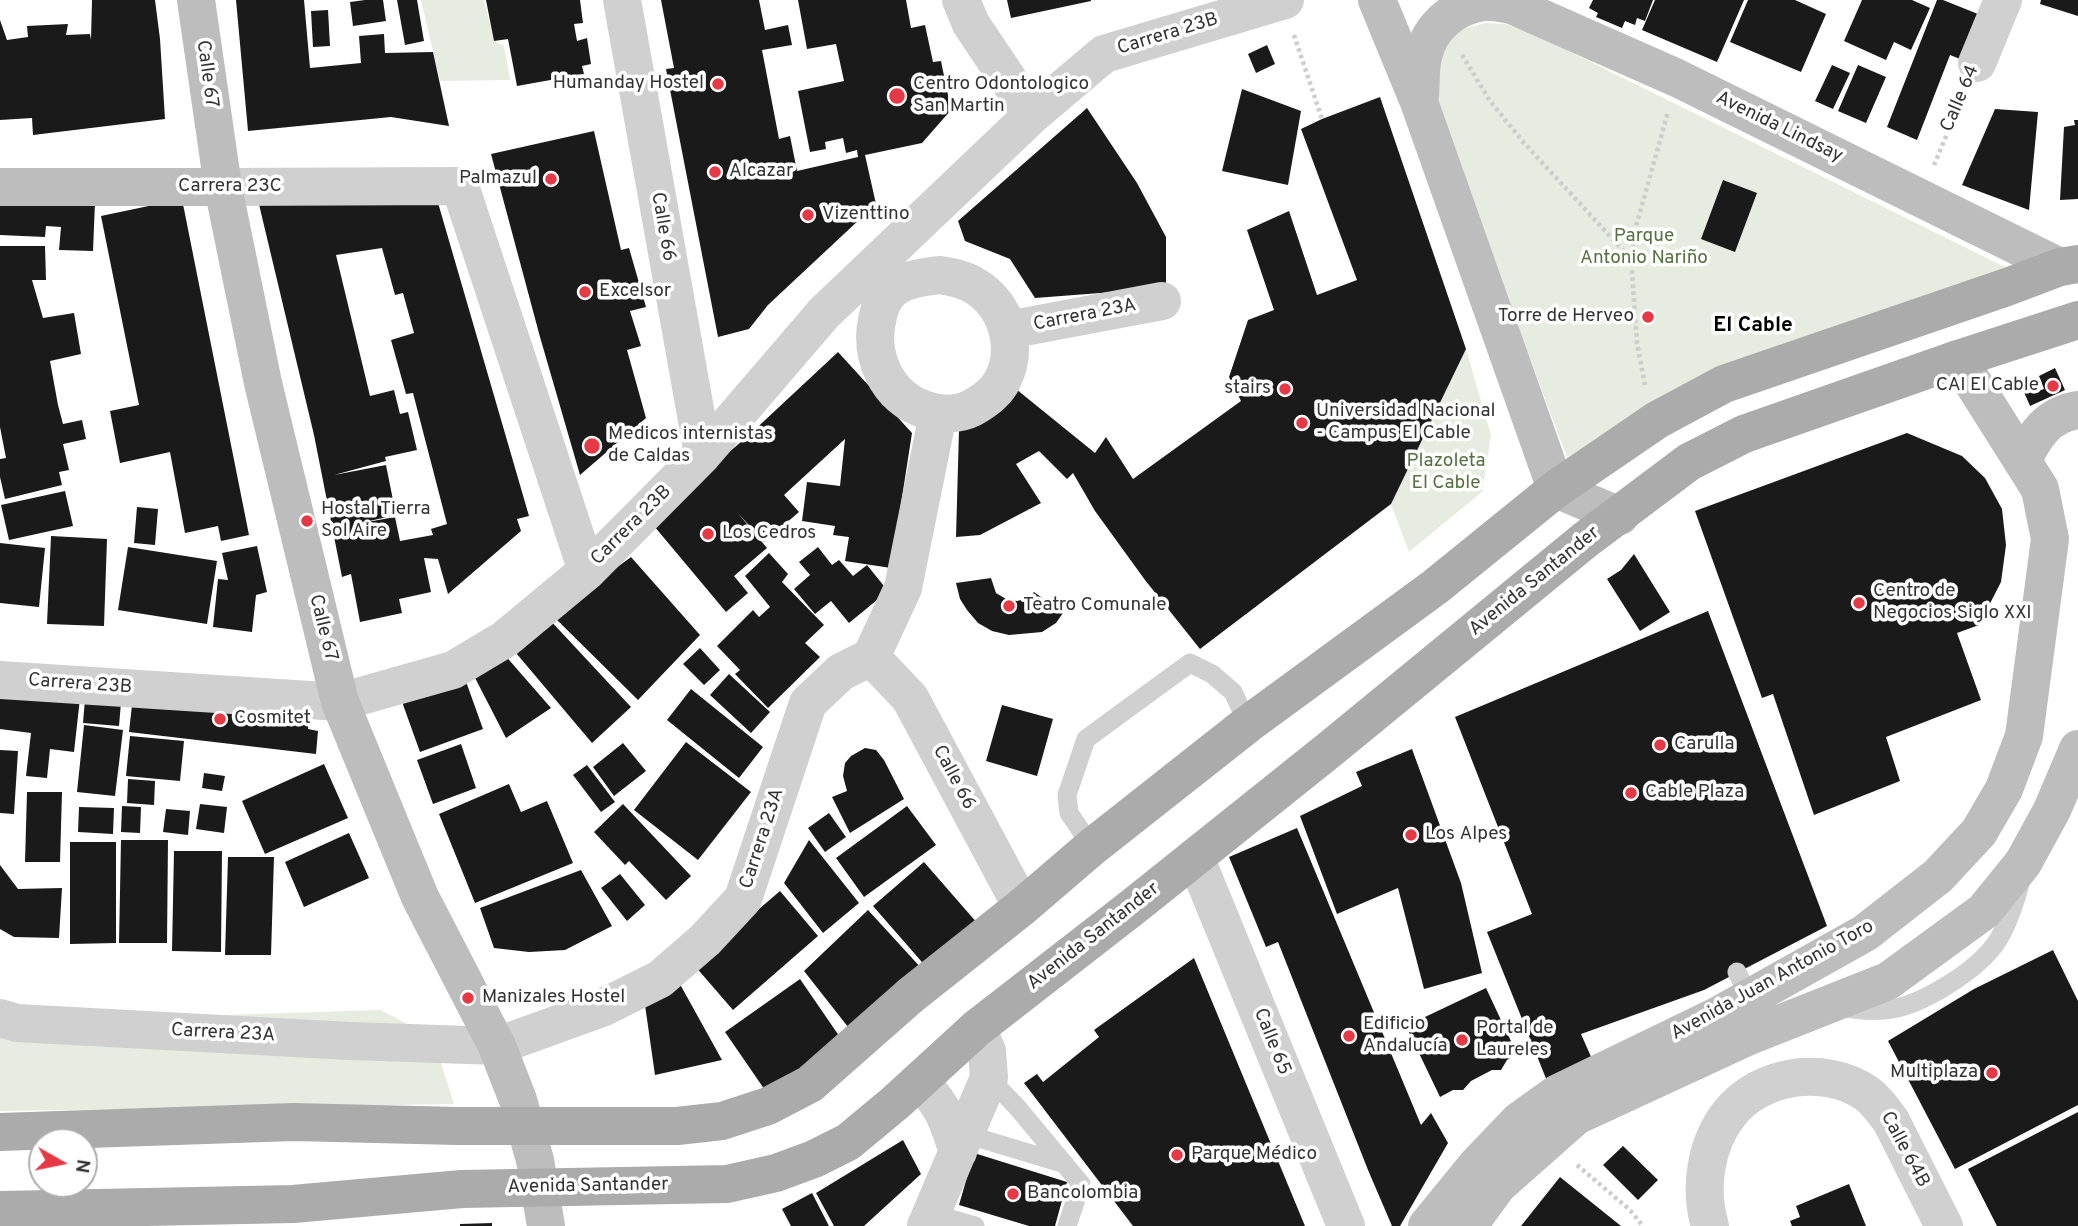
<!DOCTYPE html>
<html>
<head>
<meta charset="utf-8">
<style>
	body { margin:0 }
	#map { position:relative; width:2078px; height:1226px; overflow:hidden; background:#fff; font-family:Overpass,sans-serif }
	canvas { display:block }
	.north { position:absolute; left:28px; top:1128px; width:70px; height:70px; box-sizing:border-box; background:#fff; border:2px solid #adadad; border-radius:50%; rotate:99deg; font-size:19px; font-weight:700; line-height:28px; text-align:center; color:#333 }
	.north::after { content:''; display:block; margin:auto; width:24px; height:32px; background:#e63946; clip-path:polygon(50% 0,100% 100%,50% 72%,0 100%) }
</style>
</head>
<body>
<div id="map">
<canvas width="2078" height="1226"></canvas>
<div class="north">N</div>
</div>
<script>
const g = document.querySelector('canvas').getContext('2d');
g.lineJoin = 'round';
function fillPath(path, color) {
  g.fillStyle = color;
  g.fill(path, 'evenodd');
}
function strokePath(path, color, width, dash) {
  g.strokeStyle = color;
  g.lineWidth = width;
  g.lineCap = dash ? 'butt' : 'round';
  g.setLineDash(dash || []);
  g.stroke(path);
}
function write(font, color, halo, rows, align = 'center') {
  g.font = font + ' Overpass,sans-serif';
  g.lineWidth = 7;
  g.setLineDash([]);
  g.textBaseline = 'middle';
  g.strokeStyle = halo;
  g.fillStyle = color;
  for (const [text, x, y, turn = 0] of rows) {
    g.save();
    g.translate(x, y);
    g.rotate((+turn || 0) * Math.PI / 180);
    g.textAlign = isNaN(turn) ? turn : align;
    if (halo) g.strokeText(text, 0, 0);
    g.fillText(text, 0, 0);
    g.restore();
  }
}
fillPath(new Path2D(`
	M421 0H484L494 41 504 46 510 80 440 81Z
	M1486 23 1505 24 1528 31 2009 269 1569 463 1433 98 1438 48 1463 29Z
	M1466 349 1491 435 1482 492 1409 552 1391 504Z
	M381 1010 433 1038 454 1104 0 1111V1022Z`), '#e6ecdf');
fillPath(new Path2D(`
	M92 0H155L160 39 165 119 33 135 32 118 0 120V20L7 40 28 37 27 26 68 24 66 35 90 34 91 40Z
	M236 0H304L310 68 361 63 359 36 384 34 385 53 433 52 449 126 391 117 248 131Z
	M365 0H383L386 21 353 26 350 2Z
	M397 0H417L424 41 405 45Z
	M486 0H580L583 23 574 24 577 41 587 38 591 64 582 66 584 74 517 86 508 39 494 41Z
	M661 0H759L765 30 788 25 792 45 762 50 779 139 790 136 797 171 858 157 857 150 846 153 843 138 825 142 826 149 810 152 798 91 844 81 836 44 807 49 798 0H906L911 28 925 25 933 62 941 61 951 110 922 143 865 155 876 204 768 305 749 329 718 337 666 69 674 68Z
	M1007 0H1091V1L1011 18Z
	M1593 0H1653L1645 21 1637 18 1635 25 1625 21 1622 28 1596 17 1598 13 1589 8Z
	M1655 0H1744L1717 62 1642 30Z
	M1748 0H1795L1826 14 1801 72 1730 42Z
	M1862 0H1912L1930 8 1911 50 1894 42 1886 60 1844 41Z
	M1937 0H1943L1978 14 1960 59 1950 55 1917 140 1887 127Z
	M2041 0H2078V16L2040 4Z
	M328 10 330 46 313 47 311 11Z
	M1267 45 1275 64 1256 73 1248 54Z
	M1832 65 1850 73 1833 109 1815 101Z
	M1858 65 1886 77 1866 123 1838 111Z
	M1242 89 1301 111 1288 185 1222 171Z
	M1380 97 1466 349 1391 504 1200 649 1145 580 1095 511 1073 473 1067 479 1039 451 1016 464 1041 503 980 535 956 537 959 430 1016 389 1095 453 1106 437 1133 479 1241 401 1229 377 1248 320 1274 310 1247 230 1289 211 1317 295 1357 280 1301 129 1322 119Z
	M1087 108 1137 183 1166 237V288L1035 298 1010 259 965 241 958 221Z
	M1995 109 2038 112 2029 210 1962 185Z
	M2074 120H2078V199L2060 200 2064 127 2075 125Z
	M594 131 621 250 629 248 646 307 630 311 641 346 627 350 646 418 580 475 540 337 491 154Z
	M1723 180 1757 193 1735 252 1701 239Z
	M434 189 529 516 517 519 521 531 448 594 438 559 424 558 431 592 399 599 402 613 360 622 351 574 342 577 314 435 257 196ZM382 248 395 295 403 293 414 333 391 340 406 394 413 393 447 524 431 529 433 535 400 541 395 517 356 524 396 515 386 465 334 475 386 461 385 457 417 450 408 412 400 414 394 390 370 396 336 255Z
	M0 198 95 202 93 251 59 250 61 227 46 226 45 237 0 235Z
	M182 199 249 535 221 541 218 526 185 533 170 452 120 463 110 411 139 405 101 216Z
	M0 246H45L46 280H32L43 318 74 313 81 354 50 361 58 405 63 424 82 420 86 439 63 444 69 470 59 472 62 485 5 499 0 477V459L6 458 0 427Z
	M838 352 912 433 891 568 845 561 849 537 833 535 835 526 802 521 807 482 840 486 845 439 784 495 799 512 764 542 737 512 767 548 734 576 748 593 726 612 649 520 748 436Z
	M2055 368 2065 390 2030 406 2020 383 2032 377 2038 391 2044 389 2039 376Z
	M1907 433 1962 456 1985 478 2002 509 2006 545 2001 582 1979 625 1957 633 1981 700 1886 737 1900 781 1814 815 1773 694 1762 698 1695 511Z
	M65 491 73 526 9 540 1 505Z
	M137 507 158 509 155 545 134 543Z
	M51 536 107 539 104 626 47 624Z
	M0 543 45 548 39 607 0 603Z
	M257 546 267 592 256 595 252 632 213 627 218 579 228 580 222 553Z
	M128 547 217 561 207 624 118 610Z
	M818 547 832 565 839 560 853 576 867 565 888 591 849 623 831 601 815 614 794 589 810 575 799 562Z
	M769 553 788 574 782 582 824 625 805 643 820 657 768 708 735 674 740 670 717 646 753 610 759 617 770 607 745 576Z
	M1634 554 1670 612 1640 631 1607 579 1621 570Z
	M631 557 700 635 638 700 552 615Z
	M991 578 996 593 1006 599 1017 601 1029 598 1034 592 1063 613 1056 623 1042 632 1009 635 992 631 978 623 967 610 960 599 956 583Z
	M1708 611 1827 926 1704 990 1581 1034 1592 1059 1547 1081 1487 932 1532 914 1455 717Z
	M548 618 631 707 592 743 511 647Z
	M700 648 720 670 704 685 683 664Z
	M503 653 551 708 506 738 472 672Z
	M729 674 770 712 751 733 710 695Z
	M464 676 483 729 420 752 401 699Z
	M86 687 122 691 119 726 83 723Z
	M0 689 80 698 74 752 50 749 47 778 26 776 31 733 0 729Z
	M691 689 763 747 739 778 667 720Z
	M132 705 310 709 308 729 318 731 316 754 129 732Z
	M1002 705 1053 719 1037 776 986 761Z
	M84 725 123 730 115 796 77 792Z
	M130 736 184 741 180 781 126 776Z
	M686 742 751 792 698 860 634 810Z
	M623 743 646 771 614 796 593 767Z
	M461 744 476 788 433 804 417 760Z
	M865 748 876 750 884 760 904 799 850 833 832 797 847 791 843 776 845 763 851 756Z
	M1412 749 1461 883 1482 973 1424 989 1398 888 1337 914 1300 816 1362 786 1356 772Z
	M0 750 18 751 14 814 0 813Z
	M324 764 348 818 265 854 242 801Z
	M587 765 615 802 601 812 573 775Z
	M204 773 225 776 222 791 202 788Z
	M128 779 155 781 154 805 127 803Z
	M509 784 521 812 547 801 573 863 475 903 439 814Z
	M27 792H62L60 862H25Z
	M200 804 227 807 224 833 196 829Z
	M623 804 691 876 666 900 629 861 625 865 594 832Z
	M122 806 141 807 140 833 121 832Z
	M907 806 936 845 864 897 836 858Z
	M79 807 114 808 113 834 78 832Z
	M166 809 190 811 188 835 163 832Z
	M829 813 846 837 825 852 808 828Z
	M1297 828 1421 1125 1431 1113 1448 1143 1400 1226H1392L1368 1170 1278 942 1266 947 1229 857Z
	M349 833 369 878 304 907 285 862Z
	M121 840H168L167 943H119Z
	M809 840 859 903 823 933 784 883Z
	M70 842H116V943L70 944Z
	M174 851H222L221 952 172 951Z
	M228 857H274L271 955H225Z
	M924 862 978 924 928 969 873 906Z
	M0 865 18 889 62 888 59 938 14 937 0 929Z
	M581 870 612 926 565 950 529 952 494 948 480 908Z
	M620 874 645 905 627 921 601 888Z
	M780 891 818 936 733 1010 694 965Z
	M868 910 923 970 852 1032 804 971Z
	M2053 950 2078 1001V1105L1955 1169 1888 1041 1974 989Z
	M1194 958 1305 1226H1133L1024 1083 1037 1074 1043 1082 1099 1037 1094 1030Z
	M676 977 722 1060 655 1075 643 991Z
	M800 979 844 1043 769 1096 725 1032Z
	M1486 988 1517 1054 1507 1060 1501 1070H1492L1471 1081 1463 1090H1453L1440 1097 1406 1026Z
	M2078 1112V1226H1997L1968 1169Z
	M903 1140 921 1174 864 1226H834L816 1193Z
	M1623 1146 1658 1180 1638 1200 1603 1165Z
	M974 1153 1067 1182 1055 1226H1029L959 1205Z
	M1560 1177 1621 1226H1521Z
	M1849 1184 1866 1226H1792L1790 1221 1800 1217 1796 1206Z
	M812 1193 829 1226H791L782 1209Z
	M492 1223V1226H460V1224Z`), '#1a1a1a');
strokePath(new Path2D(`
	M1294 35 1322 119
	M1462 55 1490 101 1524 143 1631 259
	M1934 165 1963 96
	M1645 385 1637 343 1631 259 1635 230 1668 112
	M1577 1165 1629 1209 1643 1226`), '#cdcdcd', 4.5, [3.5, 3.5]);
strokePath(new Path2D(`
	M1092 847 1069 813 1067 795 1086 739 1190 663 1212 674 1233 692 1248 724
	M1737 972 1750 998
	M1842 1007C1855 1010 1871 1011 1885 1010 1920 1007 1979 970 1998 940 2008 924 2015 902 2020 884
	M989 1078 1017 1107 1081 1184 1067 1226
	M965 1134 1065 1164
	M933 1214 975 1226`), '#d0d0d0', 19);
strokePath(new Path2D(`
	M622 0 703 454
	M961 0 971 24 1032 115
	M1977 63 2003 0
	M223 187 460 186 587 571
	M940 275C952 277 964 279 975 286 1006 305 1019 346 1003 379 997 392 985 401 972 408 958 415 941 415 926 410 886 397 868 355 878 316 880 306 885 295 894 288 906 279 924 277 940 275Z
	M1008 330 1162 301
	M871 657 910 698 1022 907
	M0 680 340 702 453 670 505 639 587 571 703 454 824 313 1032 115 1104 54 1285 0
	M1195 857 1346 1226
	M0 1018 17 1023 350 1041 497 1046 602 1008 660 979 705 940 743 899 808 703 841 672 871 657 903 588 938 414
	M918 1082C943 1102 948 1122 958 1152
	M926 1226 989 1078 987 1051 977 1028
	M1710 1226C1699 1189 1705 1145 1729 1114 1760 1074 1825 1065 1866 1093 1876 1100 1883 1110 1891 1121L1944 1226`), '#d0d0d0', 38);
strokePath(new Path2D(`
	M196 0 223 187 263 383 340 702 420 897 497 1046 518 1100 535 1160 546 1226
	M1377 0 1419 102 1556 489 1620 516
	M1494 0 1512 5 1677 78 2060 267
	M1420 96C1421 83 1420 69 1423 57 1429 27 1454 6 1484 2 1493 1 1503 4 1512 5
	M0 187H223
	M2023 460C2035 434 2048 415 2078 410
	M1427 1226 1476 1166 1519 1121 1558 1093 1717 1016 1865 933 1938 876 1979 832 2004 789 2024 736 2050 539 2040 489 1958 359
	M1468 1226 1498 1185 1576 1116 1749 1036 1888 981 1984 911 2023 863 2052 810 2078 749`), '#bdbdbd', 38);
strokePath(new Path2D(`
	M0 1132 294 1122 457 1126H677L722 1121 768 1106 810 1084 911 995 1022 907 1092 847 1248 724 1435 587 1556 489 1657 420 1724 384 2007 287 2060 267 2078 264
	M0 1210 293 1204 462 1189 727 1184 776 1173 814 1159 848 1142 895 1103 977 1028 1134 906 1329 750 1585 540 1689 462 1744 434 1958 359 2078 320`), '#ababab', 38);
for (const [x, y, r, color] of [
	[718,84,7,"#e63946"],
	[897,96,9,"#e63946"],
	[715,172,7,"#e63946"],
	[551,179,7,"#e63946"],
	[808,215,7,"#e63946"],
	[585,292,7,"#e63946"],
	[1648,317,7,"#e63946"],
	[2053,386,7,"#e63946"],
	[1285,389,7,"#e63946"],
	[1302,423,7,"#e63946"],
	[592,446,9,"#e63946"],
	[307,521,7,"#e63946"],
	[708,534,7,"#e63946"],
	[1859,603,7,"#e63946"],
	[1009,606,7,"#e63946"],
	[220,719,7,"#e63946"],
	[1660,745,7,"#e63946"],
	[1631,793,7,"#e63946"],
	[1411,835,7,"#e63946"],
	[468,998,7,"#e63946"],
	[1349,1036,7,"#e63946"],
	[1462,1040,7,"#e63946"],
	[1992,1073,7,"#e63946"],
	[1177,1155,7,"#e63946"],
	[1013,1194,7,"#e63946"]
]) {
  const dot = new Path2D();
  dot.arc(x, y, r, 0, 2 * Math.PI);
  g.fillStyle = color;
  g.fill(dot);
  strokePath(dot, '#fff', 2.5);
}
write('19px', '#333', '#fff', [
	["Carrera 23B",1168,35,-17],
	["Calle 67",206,74,82],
	["Calle 64",1961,99,-67],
	["Avenida Lindsay",1779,128,26],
	["Carrera 23C",230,187],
	["Calle 66",662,227,80],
	["Carrera 23A",1085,316,-11],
	["Carrera 23B",632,526,-45],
	["Avenida Santander",1535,582,-39],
	["Calle 67",322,628,76],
	["Carrera 23B",80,685,4],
	["Calle 66",953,778,62],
	["Carrera 23A",763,839,-72],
	["Avenida Santander",1094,937,-38],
	["Avenida Juan Antonio Toro",1773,981,-29],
	["Carrera 23A",223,1034,3],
	["Calle 65",1271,1042,68],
	["Calle 64B",1904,1150,62],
	["Avenida Santander",588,1187,-1]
]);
write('19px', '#333', '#fff', [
	["Humanday Hostel",704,84,"right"],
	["Centro Odontologico",913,85],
	["San Martin",913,107],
	["Alcazar",729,172],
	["Palmazul",537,179,"right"],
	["Vizenttino",822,215],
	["Excelsor",599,292],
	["Torre de Herveo",1634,317,"right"],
	["CAI El Cable",2039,386,"right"],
	["stairs",1271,389,"right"],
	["Universidad Nacional",1316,412],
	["- Campus El Cable",1316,434],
	["Medicos internistas",608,435],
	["de Caldas",608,457],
	["Hostal Tierra",321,510],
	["Sol Aire",321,532],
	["Los Cedros",722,534],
	["Centro de",1873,592],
	["Negocios Siglo XXI",1873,614],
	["Teatro Comunale",1023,606],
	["Cosmitet",234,719],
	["Carulla",1674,745],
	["Cable Plaza",1645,793],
	["Los Alpes",1425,835],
	["Manizales Hostel",482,998],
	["Edificio",1363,1025],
	["Andalucía",1363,1047],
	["Portal de",1476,1029],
	["Laureles",1476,1051],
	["Multiplaza",1978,1073,"right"],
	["Parque Médico",1191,1155],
	["Bancolombia",1027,1194]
], 'left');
write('19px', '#56703f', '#fff', [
	["Parque",1644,237],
	["Antonio Nariño",1644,259],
	["Plazoleta",1446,462],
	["El Cable",1446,484]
]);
write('bold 21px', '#000', '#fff', [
	["El Cable",1753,327]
]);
</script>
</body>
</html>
